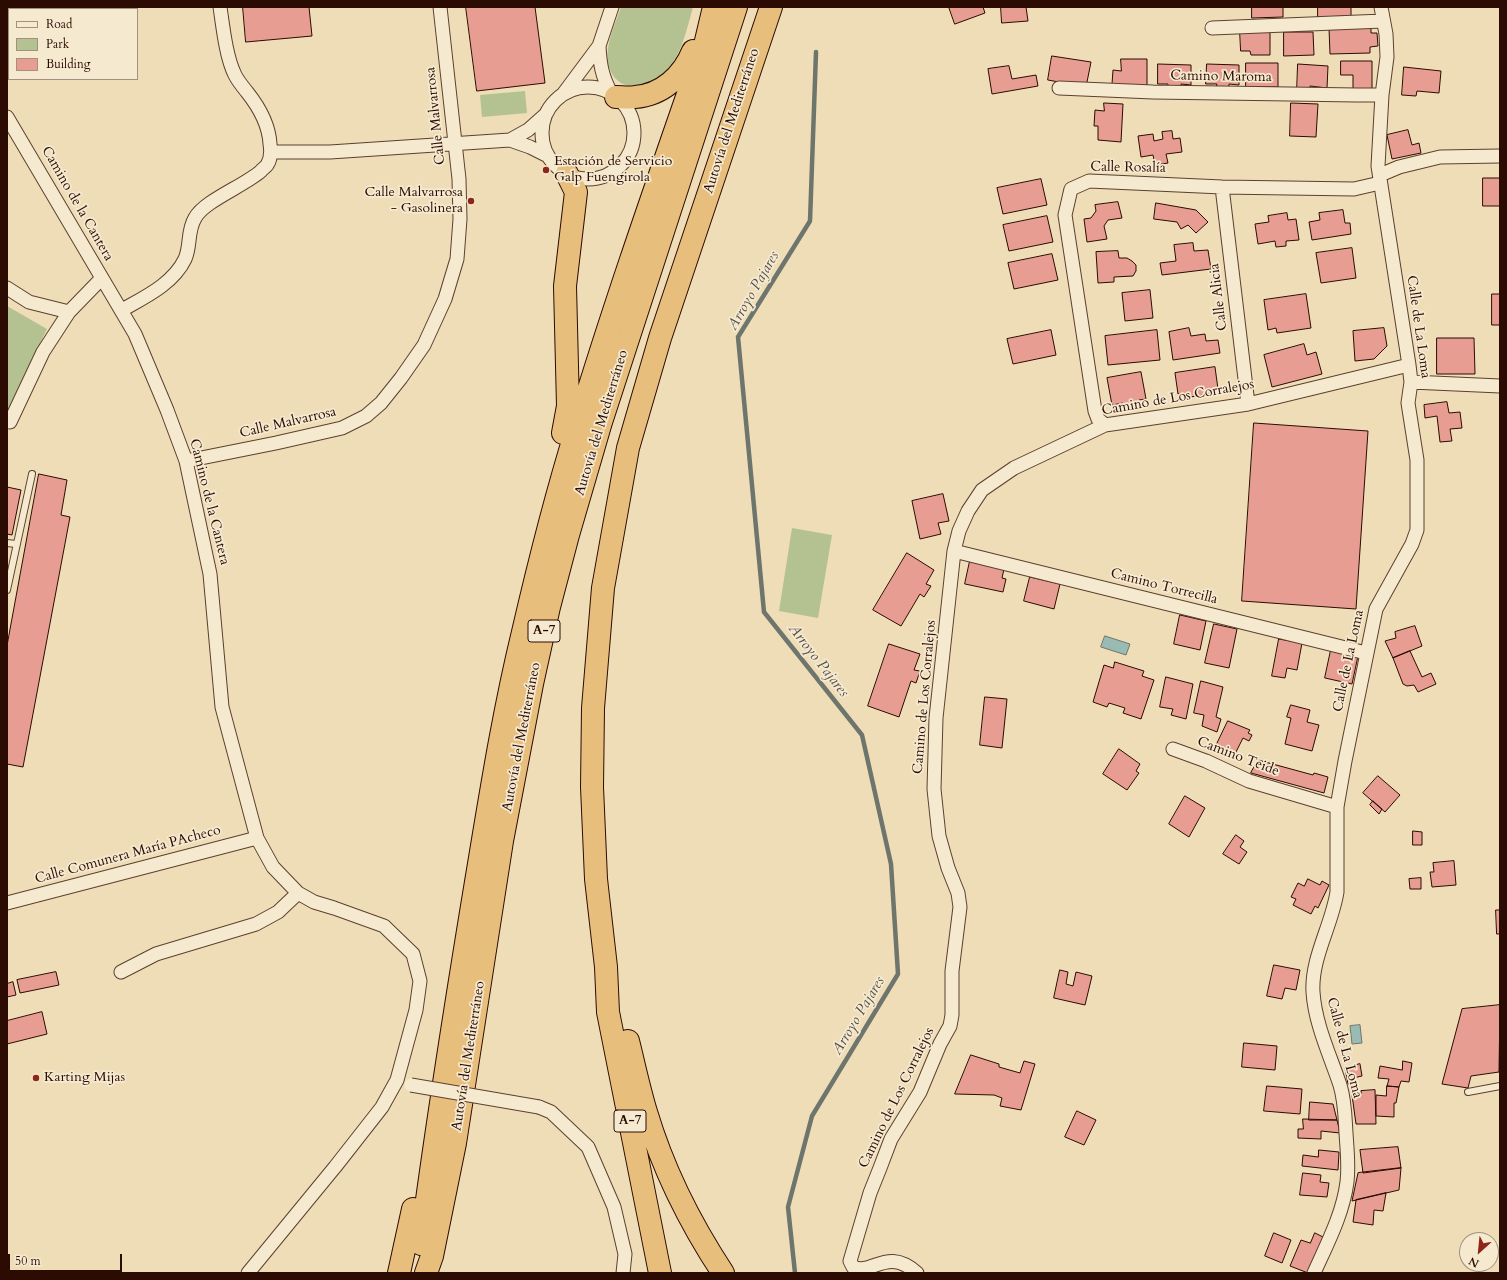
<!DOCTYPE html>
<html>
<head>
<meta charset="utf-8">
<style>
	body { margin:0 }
	#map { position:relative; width:1507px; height:1280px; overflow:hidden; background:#efddb7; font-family:Cardo,serif }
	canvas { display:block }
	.frame { position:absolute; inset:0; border:8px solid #2b0b02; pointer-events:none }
	.legend { position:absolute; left:8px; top:8px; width:130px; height:72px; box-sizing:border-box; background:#f5e9d0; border:1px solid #a4907e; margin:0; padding:5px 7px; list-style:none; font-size:12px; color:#2b0b02 }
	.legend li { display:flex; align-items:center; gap:8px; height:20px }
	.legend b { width:20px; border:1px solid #a4907e }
	.north { position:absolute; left:1459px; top:1232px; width:40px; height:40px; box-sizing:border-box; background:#f5e9d0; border:1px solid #a4907e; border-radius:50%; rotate:207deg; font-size:11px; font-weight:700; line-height:16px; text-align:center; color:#2b0b02 }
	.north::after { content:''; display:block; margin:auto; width:14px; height:18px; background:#8f2418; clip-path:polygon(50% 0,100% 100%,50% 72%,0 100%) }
	.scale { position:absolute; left:8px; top:1254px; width:114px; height:18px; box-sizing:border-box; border:2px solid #2b0b02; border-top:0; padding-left:5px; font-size:12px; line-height:14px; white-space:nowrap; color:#2b0b02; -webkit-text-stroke:3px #f5e9d0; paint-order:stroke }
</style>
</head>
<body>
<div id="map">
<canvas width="1507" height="1280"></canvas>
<div class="frame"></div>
<ul class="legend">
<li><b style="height:5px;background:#f5e9d0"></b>Road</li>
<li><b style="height:11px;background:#b4c292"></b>Park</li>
<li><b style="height:11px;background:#e79d92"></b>Building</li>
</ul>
<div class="north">N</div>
<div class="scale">50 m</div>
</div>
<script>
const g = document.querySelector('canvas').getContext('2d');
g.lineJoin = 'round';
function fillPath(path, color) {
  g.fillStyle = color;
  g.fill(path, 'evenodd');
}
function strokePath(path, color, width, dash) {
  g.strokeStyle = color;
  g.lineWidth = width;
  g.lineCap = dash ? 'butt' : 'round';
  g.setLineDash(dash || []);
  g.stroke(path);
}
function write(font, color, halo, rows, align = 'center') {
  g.font = font + ' Cardo,serif';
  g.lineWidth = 3.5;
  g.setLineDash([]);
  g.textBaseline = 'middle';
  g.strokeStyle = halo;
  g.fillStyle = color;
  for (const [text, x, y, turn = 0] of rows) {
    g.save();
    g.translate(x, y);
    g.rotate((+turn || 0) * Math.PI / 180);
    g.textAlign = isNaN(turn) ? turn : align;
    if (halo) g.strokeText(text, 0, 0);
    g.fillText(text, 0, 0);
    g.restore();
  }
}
fillPath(new Path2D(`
	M621 7H693C688 25 682 52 670 67 657 83 634 96 616 79 612 75 609 68 608 63 605 44 615 25 621 7Z
	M525 91 527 113 482 117 480 95Z
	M7 306 47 329 7 412Z
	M792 528 832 535 818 618 779 611Z`), '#b4c292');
const water = new Path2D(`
	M1105 636 1130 644 1126 655 1101 647Z
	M1360 1025 1362 1043 1352 1044 1350 1026Z`);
fillPath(water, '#9abbb3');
strokePath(water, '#6e756c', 1);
strokePath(new Path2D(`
	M795 1273 788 1207 812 1116 898 974 891 864 862 735 764 612 738 337 810 221 816 52`), '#6e756c', 4.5);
const building = new Path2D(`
	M243 7H309L312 36 246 42Z
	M466 7H535L545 83 477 91Z
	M949 7H983L985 13 955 24Z
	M1001 7H1026L1028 21 1002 23Z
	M1252 7H1283V17L1252 18Z
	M1318 7H1351V16L1318 17Z
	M1371 27V33H1377L1378 46 1370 47V53L1330 54 1329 28Z
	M1240 31H1270V55H1251L1250 51H1241Z
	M1284 32H1313L1314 55 1284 56Z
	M1052 56 1091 62 1086 87 1048 80Z
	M1121 59H1147V87L1112 84 1113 70 1121 71Z
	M1341 61H1372V90H1353V75H1341Z
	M1246 63H1278V87H1246Z
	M1158 64 1191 65V85L1181 84V87H1168V84H1158Z
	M1207 64 1239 65V85L1229 84V87H1216L1217 84H1206Z
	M1298 64 1328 66 1327 88 1310 86V92L1297 91Z
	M1009 66 1012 79 1036 75 1038 86 992 94 988 69Z
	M1404 67 1441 71 1439 93 1417 91 1416 96 1402 95Z
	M1104 103 1123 104 1121 142 1098 140V126H1094L1095 110 1104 111Z
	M1291 103 1318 104 1316 137 1290 136Z
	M1408 130 1412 145 1419 143 1421 153 1392 159 1387 135Z
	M1172 131 1173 139 1180 138 1182 152 1166 154 1168 163 1155 165 1153 155 1141 157 1138 136 1153 134 1154 141 1163 139 1162 132Z
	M1483 178H1500V206H1483Z
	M1041 179 1047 205 1003 214 997 188Z
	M1118 202 1122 218 1108 220 1104 226 1107 239 1087 242 1084 219 1091 218 1096 211 1095 205Z
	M1156 203 1196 210 1208 222 1196 233 1188 225 1181 229 1177 222 1154 219Z
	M1343 210 1345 223H1350L1351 234 1312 240 1309 222 1320 220 1319 213Z
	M1287 213 1288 220 1296 219 1299 240 1286 241V246L1276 247 1275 241 1258 244 1255 224 1269 222 1268 216Z
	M1047 216 1053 242 1009 251 1003 225Z
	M1193 243 1194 251 1208 250 1211 269 1162 275 1160 263 1176 261 1174 245Z
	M1352 248 1356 278 1321 283 1316 253Z
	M1118 251 1119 258H1127L1132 261 1136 265V271L1133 276 1114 277V282L1098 283 1096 252Z
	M1052 254 1058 280 1014 289 1008 263Z
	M1150 290 1153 318 1125 321 1122 293Z
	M1306 294 1311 328 1277 333 1276 328 1268 330 1264 300Z
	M1492 294H1500V325H1492Z
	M1189 328 1191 336 1205 334 1206 341 1218 340 1220 353 1173 360 1169 332Z
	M1384 328 1387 346 1374 359 1355 361 1353 331Z
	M1051 330 1056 355 1013 364 1007 339Z
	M1157 330 1160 360 1108 365 1105 336Z
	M1437 338H1474L1475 374H1437Z
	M1304 344 1307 355 1316 352 1322 374 1272 387 1264 355Z
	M1215 367 1218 389 1210 390 1211 394 1190 397 1189 393 1178 394 1175 373Z
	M1141 372 1146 399 1139 400 1140 406 1124 409 1123 403 1112 405 1107 378Z
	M1447 402 1449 413 1460 412 1462 428 1450 429 1452 441 1440 442 1437 416 1425 418 1424 405Z
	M1254 423 1368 431 1356 609 1242 601Z
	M39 474 67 480 61 515 70 517 23 767 7 764V646Z
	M7 487 21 490 12 535 7 534Z
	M943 494 949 521 938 523 941 534 920 539 912 501Z
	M907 553 934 570 926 584 931 586 924 597 920 594 901 626 873 610Z
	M970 561 1004 569 1002 578 1006 579 1003 592 965 584Z
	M1030 577 1060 584 1054 609 1024 601Z
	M1180 615 1206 621 1200 650 1174 644Z
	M1214 624 1237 629 1229 668 1205 663Z
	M1415 626 1422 646 1393 658 1385 641 1396 638 1395 632Z
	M1279 639 1302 643 1297 670 1287 668 1285 678 1272 676Z
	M889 644 920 654 914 670 920 671 916 683 911 681 899 717 868 706Z
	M1331 650 1358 656 1352 684 1325 678Z
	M1410 651 1422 677 1431 673 1436 684 1418 692 1414 685 1407 686 1403 684 1393 658Z
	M1115 662 1144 671 1142 676 1154 680 1141 719 1123 713 1125 708 1109 703 1107 707 1093 702 1104 665 1113 668Z
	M1166 677 1193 684 1186 719 1171 715 1173 709 1160 707Z
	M1201 681 1223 687 1216 717 1221 719 1217 732 1202 726 1204 715 1194 713Z
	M985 697 1007 699 1002 748 980 745Z
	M1291 705 1310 710 1307 722 1319 725 1312 751 1285 744 1291 718 1287 717Z
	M1228 721 1250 730 1248 733 1252 735 1249 741 1243 738 1235 754 1216 746Z
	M1119 749 1140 764 1136 771 1139 773 1127 790 1103 774Z
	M1258 760 1313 775 1314 773 1328 777 1324 793 1251 773Z
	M1378 776 1400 795 1385 812 1363 793Z
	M1185 796 1205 808 1189 837 1169 824Z
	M1373 801 1382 809 1379 814 1370 805Z
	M1413 831 1422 832V845H1413Z
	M1236 835 1244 841 1240 847 1247 852 1239 864 1223 854Z
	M1454 861 1456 885 1432 887 1430 872H1434L1433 863Z
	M1421 878V889H1410L1409 879Z
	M1308 879 1320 885 1322 881 1329 885 1318 908 1315 906 1311 914 1293 905 1296 899 1291 897 1298 883 1304 886Z
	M1496 910H1500V934H1497Z
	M1274 965 1300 970 1296 990 1285 988 1282 999 1267 996Z
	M1060 970 1068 972 1066 984 1073 986 1076 972 1092 976 1085 1005 1054 998Z
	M56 972 59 985 20 993 17 980Z
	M13 982 16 995 7 997V984Z
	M1500 1005 1499 1072 1471 1076 1468 1088 1442 1084 1462 1009Z
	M42 1012 47 1034 7 1044V1021Z
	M1244 1043 1277 1046 1275 1070 1242 1067Z
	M971 1055 999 1064V1067L1020 1073 1024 1061 1035 1064 1021 1110 1000 1106 1002 1098 994 1095 955 1094Z
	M1403 1061 1412 1063 1409 1082 1401 1081 1399 1087 1387 1086 1389 1079 1378 1078 1380 1066 1402 1070Z
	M1360 1064 1362 1076 1353 1078 1354 1083 1348 1084 1345 1068Z
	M1267 1086 1302 1089 1300 1114 1264 1111Z
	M1387 1086 1399 1087 1396 1103H1394V1117L1376 1116V1095L1386 1096Z
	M1375 1090 1376 1124H1356L1352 1095 1361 1094V1091Z
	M1310 1102 1333 1104 1337 1120H1309Z
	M1077 1111 1096 1120 1084 1145 1065 1137Z
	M1303 1119 1337 1120 1340 1133 1321 1131V1139L1298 1138V1129H1303Z
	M1398 1147 1401 1168 1363 1173 1360 1150Z
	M1319 1150 1339 1152 1338 1170 1302 1166 1303 1155 1318 1157Z
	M1401 1168 1399 1190 1352 1201 1358 1173Z
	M1303 1173 1321 1175 1320 1182 1329 1183 1327 1197 1300 1195Z
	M1386 1193 1383 1211 1374 1210 1373 1225 1353 1222 1356 1200Z
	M1274 1233 1291 1240 1282 1263 1265 1256Z
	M1315 1233 1323 1237 1308 1273 1290 1266 1301 1240 1310 1243Z`);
fillPath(building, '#e79d92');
strokePath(building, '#2b0b02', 1);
const service = new Path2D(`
	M7 543 16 544
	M7 590 32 474
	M1468 1092 1500 1086`);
const minor = new Path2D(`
	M1212 28 1383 21
	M599 46C600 65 602 76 611 93
	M542 133a46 46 0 1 1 92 0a46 46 0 1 1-92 0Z
	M1059 88 1153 92 1357 95H1382
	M564 93 599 46 612 7
	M7 117 135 334 167 410 186 461 210 574 222 707 257 838 273 867 298 893 314 902 334 908 384 926 413 954 420 981 416 1010 397 1080 382 1107 335 1167 248 1273
	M510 140 528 130 546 114
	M271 152H330L510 140 530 147 548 156
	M1380 175 1399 167 1440 157 1500 156
	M1222 187 1248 404
	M7 288 29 302 69 312
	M122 310C145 297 173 284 185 259 191 246 187 231 195 218 204 201 244 186 261 171 262 169 266 167 267 165 271 159 271 150 270 144 269 125 259 107 247 92 243 87 238 81 235 75 226 57 223 27 220 7
	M1411 382 1500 386
	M10 422 43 352 69 312 102 278
	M1105 425 1098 419 1095 411 1065 215 1071 189 1089 181 1222 187 1354 189 1380 183
	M186 461 276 443 342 428 366 416 381 403 401 378 424 345 445 299 457 259 460 219 459 179 440 7
	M954 551 1366 653
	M1173 749 1206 761 1249 781 1337 807
	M7 903 257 838
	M121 972 156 954 256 924 278 912 298 893
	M539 1107 551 1112 588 1147 614 1207 625 1254 623 1273
	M917 1273C887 1246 872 1276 853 1267L850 1261 870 1193 880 1168 891 1139 920 1092 940 1044 950 1026 952 1015V971L960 907 958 893 948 868 939 836 934 789 936 718 954 551 959 531 968 511 982 490 1014 468 1105 425 1248 404 1409 365
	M1314 1273C1327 1244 1343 1214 1347 1182 1349 1166 1347 1149 1346 1133 1345 1117 1345 1101 1340 1085 1330 1055 1315 1024 1313 992 1311 958 1332 925 1337 892V807L1345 761 1376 609 1412 544 1417 530V460L1408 403 1411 382 1409 365 1378 166 1382 95 1387 57 1386 34 1381 7`);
const motorway = new Path2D(`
	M616 97C622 97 629 98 635 97 662 95 683 76 693 51
	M563 433 568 406 565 286 576 192 567 174
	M628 1041C634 1065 639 1089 646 1112 663 1169 690 1223 723 1273
	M421 1244C437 1123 456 1003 476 882 490 798 503 714 523 632 539 563 556 495 577 428 616 299 661 172 705 45L714 7
	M399 1273 413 1209
	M426 1273 432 1256 455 1143 502 841 532 684 549 607 568 535 601 422 736 7
	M660 1273 608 1012 606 967 596 879 592 787 593 708 603 588 628 448 660 338 771 7`);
strokePath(service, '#5c402f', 8);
strokePath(minor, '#5c402f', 15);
strokePath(motorway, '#2b0b02', 24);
strokePath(service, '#f5e9d0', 6);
strokePath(minor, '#f5e9d0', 13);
strokePath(motorway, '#e8be7c', 22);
const minorBridge = new Path2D(`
	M411 1085 539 1107`);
strokePath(minorBridge, '#5c402f', 15, []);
strokePath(minorBridge, '#f5e9d0', 13);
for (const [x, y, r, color] of [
	[546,170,4,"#8f2418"],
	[471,201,4,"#8f2418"],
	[36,1078,4,"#8f2418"]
]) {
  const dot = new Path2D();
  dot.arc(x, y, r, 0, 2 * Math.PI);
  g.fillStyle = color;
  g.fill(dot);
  strokePath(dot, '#f5e9d0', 1.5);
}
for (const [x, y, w] of [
	[544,631,32],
	[630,1121,32]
]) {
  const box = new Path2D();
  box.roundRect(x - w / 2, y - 11, w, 22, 3);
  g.fillStyle = '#f5e9d0';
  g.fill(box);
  strokePath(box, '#2b0b02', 1);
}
write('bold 13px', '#2b0b02', null, [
	["A-7",544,631],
	["A-7",630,1121]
]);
write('14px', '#2b0b02', '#f5e9d0', [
	["Camino Maroma",1221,77,1],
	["Calle Malvarrosa",436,116,-96],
	["Autovía del Mediterráneo",732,121,-72],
	["Calle Rosalía",1128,168,1],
	["Camino de la Cantera",77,204,60],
	["Calle Alicia",1219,297,-97],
	["Calle de La Loma",1418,327,82],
	["Camino de Los Corralejos",1178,398,-10],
	["Calle Malvarrosa",288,423,-13],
	["Autovía del Mediterráneo",602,423,-73],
	["Camino de la Cantera",209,502,76],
	["Camino Torrecilla",1164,587,14],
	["Calle de La Loma",1349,661,-78],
	["Camino de Los Corralejos",925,697,-85],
	["Autovía del Mediterráneo",522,737,-79],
	["Camino Teide",1238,757,21],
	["Calle Comunera María PAcheco",128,855,-15],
	["Calle de La Loma",1344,1048,75],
	["Autovía del Mediterráneo",469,1056,-81],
	["Camino de Los Corralejos",897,1098,-64]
]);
write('14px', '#2b0b02', '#f5e9d0', [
	["Estación de Servicio",554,162],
	["Galp Fuengirola",554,178],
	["Calle Malvarrosa",463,193,"right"],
	["- Gasolinera",463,209,"right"],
	["Karting Mijas",44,1078]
], 'left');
write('italic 15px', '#575149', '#f5e9d0', [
	["Arroyo Pajares",754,291,-60],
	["Arroyo Pajares",818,661,52],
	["Arroyo Pajares",859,1016,-59]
]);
</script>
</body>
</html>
